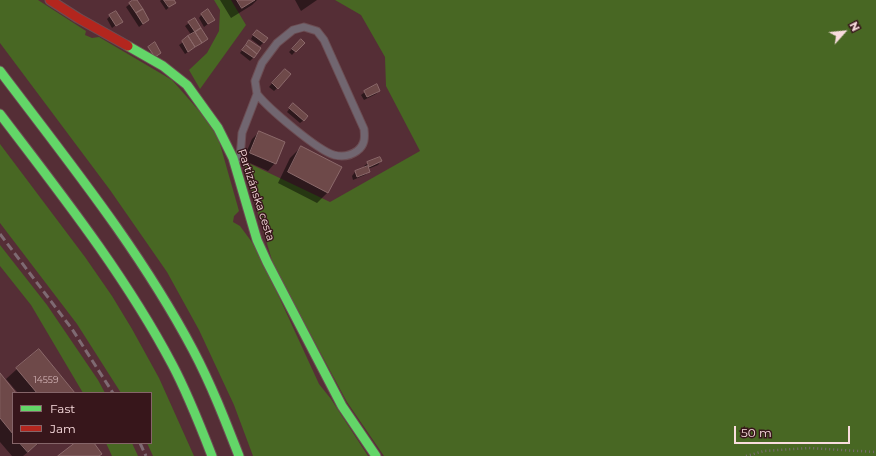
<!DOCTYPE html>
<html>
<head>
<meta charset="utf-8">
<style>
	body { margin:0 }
	#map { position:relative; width:876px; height:456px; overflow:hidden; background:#552e36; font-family:Montserrat,sans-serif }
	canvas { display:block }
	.legend { position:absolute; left:12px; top:392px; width:140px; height:52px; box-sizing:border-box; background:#37161b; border:1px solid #856569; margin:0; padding:5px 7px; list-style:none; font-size:12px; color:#f9dcde }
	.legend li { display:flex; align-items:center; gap:8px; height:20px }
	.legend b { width:20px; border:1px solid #856569 }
	.north { position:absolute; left:824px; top:12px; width:40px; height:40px; -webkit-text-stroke:3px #37161b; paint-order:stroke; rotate:63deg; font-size:11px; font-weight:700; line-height:16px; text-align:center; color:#f9dcde }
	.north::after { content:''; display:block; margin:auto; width:14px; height:18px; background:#f9dcde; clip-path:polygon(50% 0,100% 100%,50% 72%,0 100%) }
	.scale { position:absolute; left:734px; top:426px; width:116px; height:18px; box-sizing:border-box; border:2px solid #f9dcde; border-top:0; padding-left:5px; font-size:12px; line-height:14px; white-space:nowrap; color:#f9dcde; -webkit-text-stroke:3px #37161b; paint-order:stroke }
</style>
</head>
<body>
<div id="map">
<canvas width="876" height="456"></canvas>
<ul class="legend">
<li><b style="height:5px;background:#63d668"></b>Fast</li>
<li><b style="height:5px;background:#b3261e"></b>Jam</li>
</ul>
<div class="north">N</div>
<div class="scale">50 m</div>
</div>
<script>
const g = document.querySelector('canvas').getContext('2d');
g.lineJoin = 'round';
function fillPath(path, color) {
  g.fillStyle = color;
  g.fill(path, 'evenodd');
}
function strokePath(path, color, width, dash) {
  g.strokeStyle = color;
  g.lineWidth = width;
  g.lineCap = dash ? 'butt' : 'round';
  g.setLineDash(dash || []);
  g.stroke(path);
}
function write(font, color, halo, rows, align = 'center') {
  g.font = font + ' Montserrat,sans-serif';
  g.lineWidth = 3;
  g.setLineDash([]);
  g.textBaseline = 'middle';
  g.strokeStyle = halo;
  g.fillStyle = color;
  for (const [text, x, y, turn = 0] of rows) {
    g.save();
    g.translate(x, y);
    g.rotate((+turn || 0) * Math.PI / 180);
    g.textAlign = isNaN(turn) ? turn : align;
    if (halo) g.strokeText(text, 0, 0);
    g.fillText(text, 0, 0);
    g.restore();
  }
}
fillPath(new Path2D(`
	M0 0H38L86 31 85 35 92 38 99 37 172 80 216 130 239 211 234 216 233 222 240 226 257 249 319 384 331 399 368 456H253L234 405 199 330 167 272 110 190 0 43Z
	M214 0H231L246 25 200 89 189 70 207 53 219 31 220 10Z
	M335 0H876V456H384L347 402 274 267 246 173 244 161 330 202 420 151 386 86 385 57 361 15Z
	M0 144 85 257 112 296 132 329 159 378 194 456H153L147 443H151V393H121L77 324 0 223Z
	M0 245 47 305 98 380 105 393H83L31 305 0 266Z
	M106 443H132L138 456H112Z`), '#486723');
fillPath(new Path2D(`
	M135 0 148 20 139 27 126 7Z
	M161 0H173L174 3 166 10 160 1Z
	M220 0H257L252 5 231 18Z
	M295 0H317L301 11Z
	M202 14 213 20 204 27 199 18Z
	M110 16 121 21 112 28 107 19Z
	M189 23 207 39 185 54 179 45 192 36 185 26Z
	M253 35 264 42 260 46 251 39Z
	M301 40 303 43 292 55 289 52Z
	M249 41 254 57 250 61 240 53Z
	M281 73 277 88 274 91 269 87Z
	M379 91 376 94 364 100 361 95 365 92Z
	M290 108 304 120 300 123 287 112Z
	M259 132 275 163 268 171 243 160 252 139Z
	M301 147 328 192 317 203 278 183 290 158Z
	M381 161 378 165 368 169 369 172 365 175 353 180 352 176 355 172 365 168 364 166 368 163Z
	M17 369 74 393H18L6 379Z
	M0 375 15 393H13V443H39L23 456H12L0 442Z`), '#0007');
const building = new Path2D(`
	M133 0H137L143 9 136 13 129 3Z
	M164 0H174L176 3 169 7Z
	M237 0H255L242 8Z
	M143 9 149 20 143 24 136 13Z
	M208 9 215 20 208 24 201 14Z
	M116 11 123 22 116 26 109 15Z
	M195 18 201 28 195 32 188 22Z
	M201 28 208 39 202 43 195 32Z
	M257 30 268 38 264 43 253 35Z
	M195 32 202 43 195 47 188 36Z
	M188 36 195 47 188 52 182 41Z
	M301 39 305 43 296 52 292 49Z
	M249 40 261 48 257 54 246 45Z
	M155 42 161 53 155 57 148 47Z
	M246 45 257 54 254 58 242 50Z
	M285 69 291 74 278 89 272 83Z
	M377 84 380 91 367 97 364 91Z
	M293 103 308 116 304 121 289 108Z
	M259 131 285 142 276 164 250 153Z
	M301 146 342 167 328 193 288 172Z
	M380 157 382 161 369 167 367 162Z
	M368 166 370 172 357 177 355 171Z
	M39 349 75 393H37L16 368Z
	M0 373 16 393H13V434L0 418Z
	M20 443H38L28 452Z
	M75 443H94L102 454 99 456H58Z`);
fillPath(building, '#6e4949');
strokePath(building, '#8b696a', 1);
const lane = new Path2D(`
	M240 159 242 133 257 94 255 81 262 63 277 43 293 30 304 27 317 31 324 40 364 129C365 138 365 145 357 151 350 156 342 157 334 155 317 150 268 108 257 94`);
const fast = new Path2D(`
	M128 46 163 66 187 85 218 128 233 158 257 240 267 262 342 406 376 456
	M0 71C68 161 140 250 193 350 211 384 225 420 239 456
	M0 114C61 194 125 275 172 364 188 394 200 425 212 456`);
const jam = new Path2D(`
	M50 0 78 18 128 46`);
strokePath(lane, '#6c4d53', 9);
strokePath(fast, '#6c4d53', 11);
strokePath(jam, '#6c4d53', 11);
strokePath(new Path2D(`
	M746 456 764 451 809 448 876 452`), '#7b6b73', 2.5, [1, 3]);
strokePath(lane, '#716670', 7);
strokePath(fast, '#63d668', 9);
strokePath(jam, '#b3261e', 9);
strokePath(new Path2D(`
	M0 234 72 329 113 393
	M140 443 146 456`), '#7e6a72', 3, [8, 4]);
write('9px', '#d6b7b9', null, [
	["14559",46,380]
]);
write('11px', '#f9dcde', '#37161b', [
	["Partizánska cesta",256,195,72]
]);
</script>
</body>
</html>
